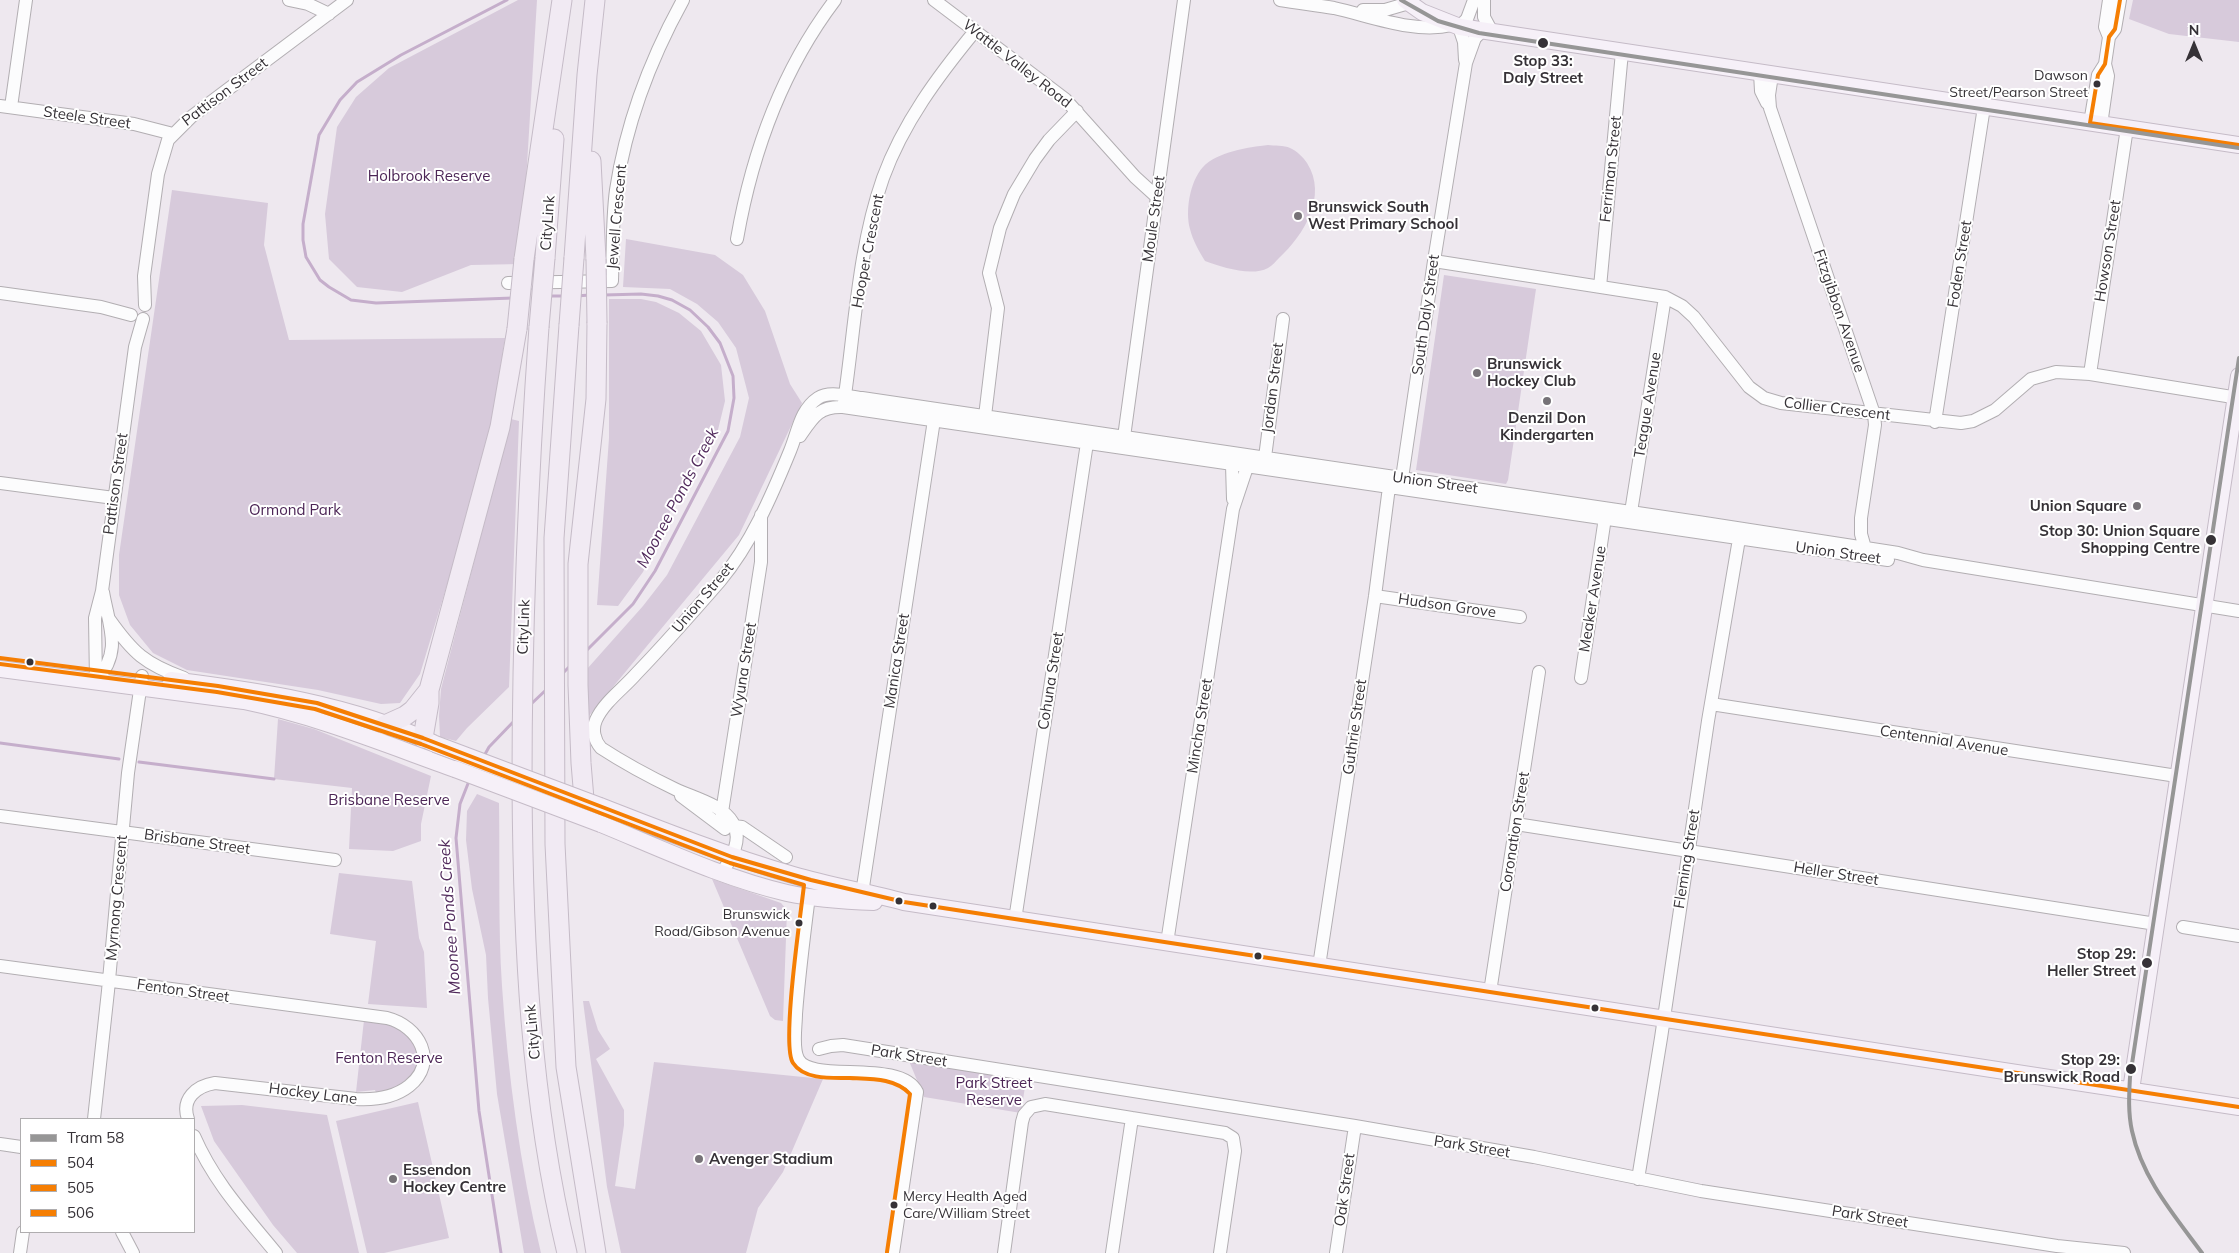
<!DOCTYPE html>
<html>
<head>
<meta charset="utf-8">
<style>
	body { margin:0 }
	#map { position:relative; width:2239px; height:1253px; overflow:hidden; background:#eee8ef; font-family:Mulish,sans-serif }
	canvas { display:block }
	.legend { position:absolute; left:20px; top:1118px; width:175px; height:115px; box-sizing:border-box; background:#fff; border:1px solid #afadaf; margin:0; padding:6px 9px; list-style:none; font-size:15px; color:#363237 }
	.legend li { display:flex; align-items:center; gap:10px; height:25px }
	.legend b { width:25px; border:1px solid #afadaf }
	.north { position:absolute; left:2169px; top:20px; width:50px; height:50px; -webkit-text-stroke:4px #fff; paint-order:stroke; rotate:0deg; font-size:14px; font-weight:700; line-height:20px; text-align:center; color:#363237 }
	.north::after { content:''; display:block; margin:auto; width:18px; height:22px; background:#363237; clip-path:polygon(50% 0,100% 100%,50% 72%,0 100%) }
</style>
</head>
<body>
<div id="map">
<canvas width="2239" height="1253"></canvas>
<ul class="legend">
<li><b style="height:6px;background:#969696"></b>Tram 58</li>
<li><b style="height:6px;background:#f57e03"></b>504</li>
<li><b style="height:6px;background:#f57e03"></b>505</li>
<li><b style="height:6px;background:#f57e03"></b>506</li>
</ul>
<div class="north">N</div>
</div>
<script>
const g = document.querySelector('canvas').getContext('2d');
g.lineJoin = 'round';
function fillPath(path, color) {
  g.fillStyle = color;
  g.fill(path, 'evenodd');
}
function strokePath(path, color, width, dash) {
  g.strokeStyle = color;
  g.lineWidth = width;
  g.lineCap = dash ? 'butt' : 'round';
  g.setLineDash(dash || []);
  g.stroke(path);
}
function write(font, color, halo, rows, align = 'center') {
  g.font = font + ' Mulish,sans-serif';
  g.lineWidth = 4;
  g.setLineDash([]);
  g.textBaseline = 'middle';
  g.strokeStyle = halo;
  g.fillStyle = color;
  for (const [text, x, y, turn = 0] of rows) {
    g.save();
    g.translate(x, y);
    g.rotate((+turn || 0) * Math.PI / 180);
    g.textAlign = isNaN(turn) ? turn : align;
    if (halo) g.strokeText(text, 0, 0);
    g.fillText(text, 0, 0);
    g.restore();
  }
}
fillPath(new Path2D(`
	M518 0H537L521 264 471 265 402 292 357 287 329 259 325 214 337 127 356 97 389 68Z
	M2133 0H2239V42L2169 34 2129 19Z
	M1268 145C1274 146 1284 145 1290 148 1297 151 1303 157 1307 163 1328 196 1304 235 1279 258 1276 261 1272 266 1268 268 1251 277 1222 267 1205 261 1199 251 1193 241 1190 229 1185 211 1190 181 1203 167 1217 152 1248 147 1268 145Z
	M172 190 268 203 264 245 289 340 505 338 486 456 420 674 400 703 381 704 318 690 187 670 153 653 130 625 119 595V555Z
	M626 239 715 255 743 275 765 311 790 384 802 403 739 535 588 717 587 669 643 606 667 575 740 437 749 398 736 348 718 322 697 304 670 289 623 287Z
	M1444 275 1536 289 1508 480 1506 484 1416 470Z
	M609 299H641L656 302 679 313 701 331 721 365 725 401 715 442 698 463 678 495 643 572 618 606 597 605 609 438Z
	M511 419 519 421 509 687 467 728 456 741 440 737 439 716 441 689Z
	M278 719 314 729 431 776 421 824V841L393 851 349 849 352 788 274 779Z
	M477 794 499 803C500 864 498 925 502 986 508 1075 520 1166 541 1253H524L497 1094 488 998 486 955 472 889 466 840 467 811Z
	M339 873 412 881 419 938 424 952 427 1008 368 1004 376 941 330 934Z
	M712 879 781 903 787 910 783 1021 775 1020 770 1016Z
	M583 1001H589L598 1030 610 1049 596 1059 624 1110V1125L615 1186 635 1189 654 1062 823 1079 783 1172 758 1208 746 1253H621L607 1187Z
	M364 1020C378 1022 398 1022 409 1033 419 1044 422 1069 409 1080 399 1087 388 1090 376 1093L375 1090 356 1092Z
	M909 1061 1026 1080 1021 1113 924 1097Z
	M418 1102 449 1238 384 1253H367L336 1121Z
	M242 1105 327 1115 359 1253H297L273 1225 214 1141 201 1106Z`), '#d7cadb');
strokePath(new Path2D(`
	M507 0 401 55 357 82 340 100 319 135 303 224V240L306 257 320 280 329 287 351 300 376 303 513 298
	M549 296H565
	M576 296 590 295
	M585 652 633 604 655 571 728 431 734 398 733 376 720 343 708 327 690 310 672 300 658 296 641 294 604 295
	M561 675 571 665
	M529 706 548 688
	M0 743 119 759
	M484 756 489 747 516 719
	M139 762 274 779
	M469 781 460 804 456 838 479 1111 501 1253`), '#c5aecb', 3);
const minor = new Path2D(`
	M289 0 308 4 329 14
	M934 0 1065 99 1135 177 1157 197
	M1280 0C1298 3 1316 5 1334 8 1371 16 1414 34 1452 25
	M1484 0V17L1492 32
	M1363 10H1385L1409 3
	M2109 37 2105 27 2109 0
	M1465 60 1464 42 1459 27 1467 19 1474 0
	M1760 73 1761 91 1767 103
	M1772 75 1769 95 1770 108 1874 414 1875 425 1861 518V534L1865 548
	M0 106 134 124 173 134
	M11 107 26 0
	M2090 123 2098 75 2105 64 2109 37 2115 29 2120 0
	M2101 125 2108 76 2105 64
	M737 239C752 153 782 70 835 0
	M1434 261 1665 297 1682 306 1694 317 1749 387 1764 398 1781 403 1961 423 1973 421 1995 410 2031 379 2056 372 2090 374 2239 398
	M508 283 612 281C613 251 612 220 616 190 626 124 651 58 683 0
	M1600 287 1622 52
	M0 293 101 307 131 315
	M145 305 144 276 158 174 168 140 191 117 347 0
	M2090 374 2127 128
	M844 402C855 328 858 249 883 178 903 123 938 76 975 31
	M985 416 998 308 989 273 1000 228 1014 194 1035 159 1049 140 1077 111
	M1935 422 1984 107
	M800 436C813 417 819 406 843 407L1888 560
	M1124 437 1184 0
	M1232 465 1233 499
	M1264 465 1283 319
	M1402 478 1434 261 1466 63 1475 38 1482 31
	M0 483 114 498
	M1631 512 1665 297
	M1375 596 1520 617
	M109 619C133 653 145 664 184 678
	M1581 678 1606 511
	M96 681 95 618 102 591 135 347 143 319
	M96 681C123 651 109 627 103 592
	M1711 704 2177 776
	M681 796 725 829
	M0 816 335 860
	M1516 824 2156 924
	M722 826V812L761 562V515
	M734 826 742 827 786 857
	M722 873C731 858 743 840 733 823 722 804 693 798 675 789 650 777 624 763 601 748 594 740 592 729 596 720 604 702 624 688 636 674 665 644 693 612 720 581 751 544 772 495 790 451 798 432 800 410 818 398 830 390 849 397 862 398L1698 522 1898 553 1923 560 2239 611
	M809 896C804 935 799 974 796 1014 796 1027 792 1047 798 1059 810 1084 900 1058 917 1092L893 1253
	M861 900 934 420
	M1015 920 1087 443
	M2183 927 2239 936
	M1167 943 1233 509 1247 467
	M0 966 387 1018C419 1026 439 1062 409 1086 395 1097 374 1100 356 1099L215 1083C196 1086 181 1099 188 1119
	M1319 966 1375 596 1389 487
	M1490 992 1539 672
	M819 1049 831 1046 843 1045 1355 1126 1534 1157 1701 1191 2057 1246 2124 1253
	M94 1119 108 991 128 773 142 676
	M194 1136C214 1182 244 1214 276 1253
	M0 1144 21 1147
	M1638 1179 1661 1038 1708 721 1739 539
	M122 1232 133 1253
	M20 1253 23 1232
	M1004 1253 1022 1122 1024 1115 1031 1107 1045 1104 1225 1133 1233 1138 1235 1151 1220 1253
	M1112 1253 1132 1118
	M1336 1253 1355 1126`);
const major = new Path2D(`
	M1405 0 1422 12 1460 27 2239 145
	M0 669 244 701C317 716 385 744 455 769
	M171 680C260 691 350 704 433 743
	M600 806C664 831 728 856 793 875 830 886 868 892 904 902L2239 1107
	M601 824C662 849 723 878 787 893 815 899 846 901 874 902
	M2131 1090 2239 376`);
const highway = new Path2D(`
	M591 161 596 259
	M545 258 554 139
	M574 258 587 75 595 0
	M524 259 562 0
	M569 325 554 538 555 844 566 1067 596 1253
	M539 327C528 479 522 632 522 784 523 941 530 1100 567 1253
	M385 725 405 716 413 710 429 690
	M423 738 429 703V690L500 427 517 329
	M584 799 581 763 578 685V564L596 399 597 323`);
strokePath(minor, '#b2aeb2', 14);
strokePath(major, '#c5bbc7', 18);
strokePath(highway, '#c5bbc7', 21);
strokePath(minor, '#fcfcfd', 12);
strokePath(major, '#f6f0f8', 16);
strokePath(highway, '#f1eaf3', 19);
const majorBridge = new Path2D(`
	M435 744 600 806
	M455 769 601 824`);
const highwayBridge = new Path2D(`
	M596 259 597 323
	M569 325 574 258
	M539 327 545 258
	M517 329 524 259`);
strokePath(majorBridge, '#c5bbc7', 18, []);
strokePath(highwayBridge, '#c5bbc7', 21, []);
strokePath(majorBridge, '#f6f0f8', 16);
strokePath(highwayBridge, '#f1eaf3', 19);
strokePath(new Path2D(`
	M0 658 218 686 317 703 423 738 732 857 811 880 904 902 2239 1107`), '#f57e03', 4);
strokePath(new Path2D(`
	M0 664 217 692 315 709 421 744 730 863 804 885C801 913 781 1045 793 1063 804 1080 832 1078 850 1078 871 1079 895 1078 910 1094L887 1252`), '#f57e03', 4);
strokePath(new Path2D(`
	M2120 0 2115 29 2109 37 2105 64 2098 75 2090 123 2239 145`), '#f57e03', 4);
strokePath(new Path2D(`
	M1401 0 1438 21 1479 33 2239 148
	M2202 1253C2174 1215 2142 1178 2132 1131 2128 1113 2129 1095 2130 1077L2239 358`), '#969696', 4);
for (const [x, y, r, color] of [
	[1543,43,6,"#363237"],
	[2097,84,4.5,"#363237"],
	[1298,216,5,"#767277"],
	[1477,373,5,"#767277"],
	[1547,401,5,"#767277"],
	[2137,506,5,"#767277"],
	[2211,540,6,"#363237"],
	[30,662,4.5,"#363237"],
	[899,901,4.5,"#363237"],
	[933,906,4.5,"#363237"],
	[799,923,4.5,"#363237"],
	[1258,956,4.5,"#363237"],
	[2147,963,6,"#363237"],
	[1595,1008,4.5,"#363237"],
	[2131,1069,6,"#363237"],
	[699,1159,5,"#767277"],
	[393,1179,5,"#767277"],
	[894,1205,4.5,"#363237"]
]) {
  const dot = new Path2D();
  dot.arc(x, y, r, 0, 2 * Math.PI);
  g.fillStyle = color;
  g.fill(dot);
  strokePath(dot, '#fff', 2);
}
write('14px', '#363237', '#fff', [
	["Dawson",2088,76],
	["Street/Pearson Street",2088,93],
	["Brunswick",790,915],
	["Road/Gibson Avenue",790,932],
	["Mercy Health Aged",903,1197,"left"],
	["Care/William Street",903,1214,"left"]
], 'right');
write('bold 15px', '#363237', '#fff', [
	["Stop 33:",1543,61,"center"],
	["Daly Street",1543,78,"center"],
	["Stop 30: Union Square",2200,531],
	["Shopping Centre",2200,548],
	["Stop 29:",2136,954],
	["Heller Street",2136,971],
	["Stop 29:",2120,1060],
	["Brunswick Road",2120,1077]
], 'right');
write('15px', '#363237', '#fff', [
	["Wattle Valley Road",1017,64,38],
	["Pattison Street",225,92,-37],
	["Steele Street",87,118,8],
	["Ferriman Street",1611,169,-84],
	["Jewell Crescent",617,217,-85],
	["Moule Street",1154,219,-82],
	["CityLink",548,223,-86],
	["Hooper Crescent",868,251,-79],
	["Howson Street",2108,251,-81],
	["Foden Street",1960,264,-81],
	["Fitzgibbon Avenue",1839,311,71],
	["South Daly Street",1426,315,-82],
	["Jordan Street",1273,388,-83],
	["Teague Avenue",1648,405,-81],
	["Collier Crescent",1837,409,7],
	["Union Street",1435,483,8],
	["Pattison Street",116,484,-82],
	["Union Street",1838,553,8],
	["Union Street",703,598,-50],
	["Meaker Avenue",1593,599,-81],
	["Hudson Grove",1447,606,8],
	["CityLink",524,627,-88],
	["Manica Street",897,661,-81],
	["Wyuna Street",744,670,-81],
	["Cohuna Street",1051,681,-81],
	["Mincha Street",1200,726,-81],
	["Guthrie Street",1355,727,-82],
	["Centennial Avenue",1944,741,9],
	["Coronation Street",1515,832,-81],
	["Brisbane Street",197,842,8],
	["Fleming Street",1687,859,-81],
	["Heller Street",1836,874,9],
	["Myrnong Crescent",117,898,-85],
	["Fenton Street",183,991,8],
	["CityLink",533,1032,-95],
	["Park Street",909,1056,9],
	["Hockey Lane",313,1094,7],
	["Park Street",1472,1147,9],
	["Oak Street",1345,1190,-82],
	["Park Street",1870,1217,9]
]);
write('15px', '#4c2556', '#fff', [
	["Holbrook Reserve",429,176],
	["Ormond Park",295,510],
	["Brisbane Reserve",389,800],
	["Fenton Reserve",389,1058],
	["Park Street",994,1083],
	["Reserve",994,1100]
]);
write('bold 15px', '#363237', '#fff', [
	["Brunswick South",1308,207],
	["West Primary School",1308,224],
	["Brunswick",1487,364],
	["Hockey Club",1487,381],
	["Denzil Don",1547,418,"center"],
	["Kindergarten",1547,435,"center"],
	["Union Square",2127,506,"right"],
	["Avenger Stadium",709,1159],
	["Essendon",403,1170],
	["Hockey Centre",403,1187]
], 'left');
write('italic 16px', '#512a5c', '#fff', [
	["Moonee Ponds Creek",678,498,-62],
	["Moonee Ponds Creek",450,917,-94]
]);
</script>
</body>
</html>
